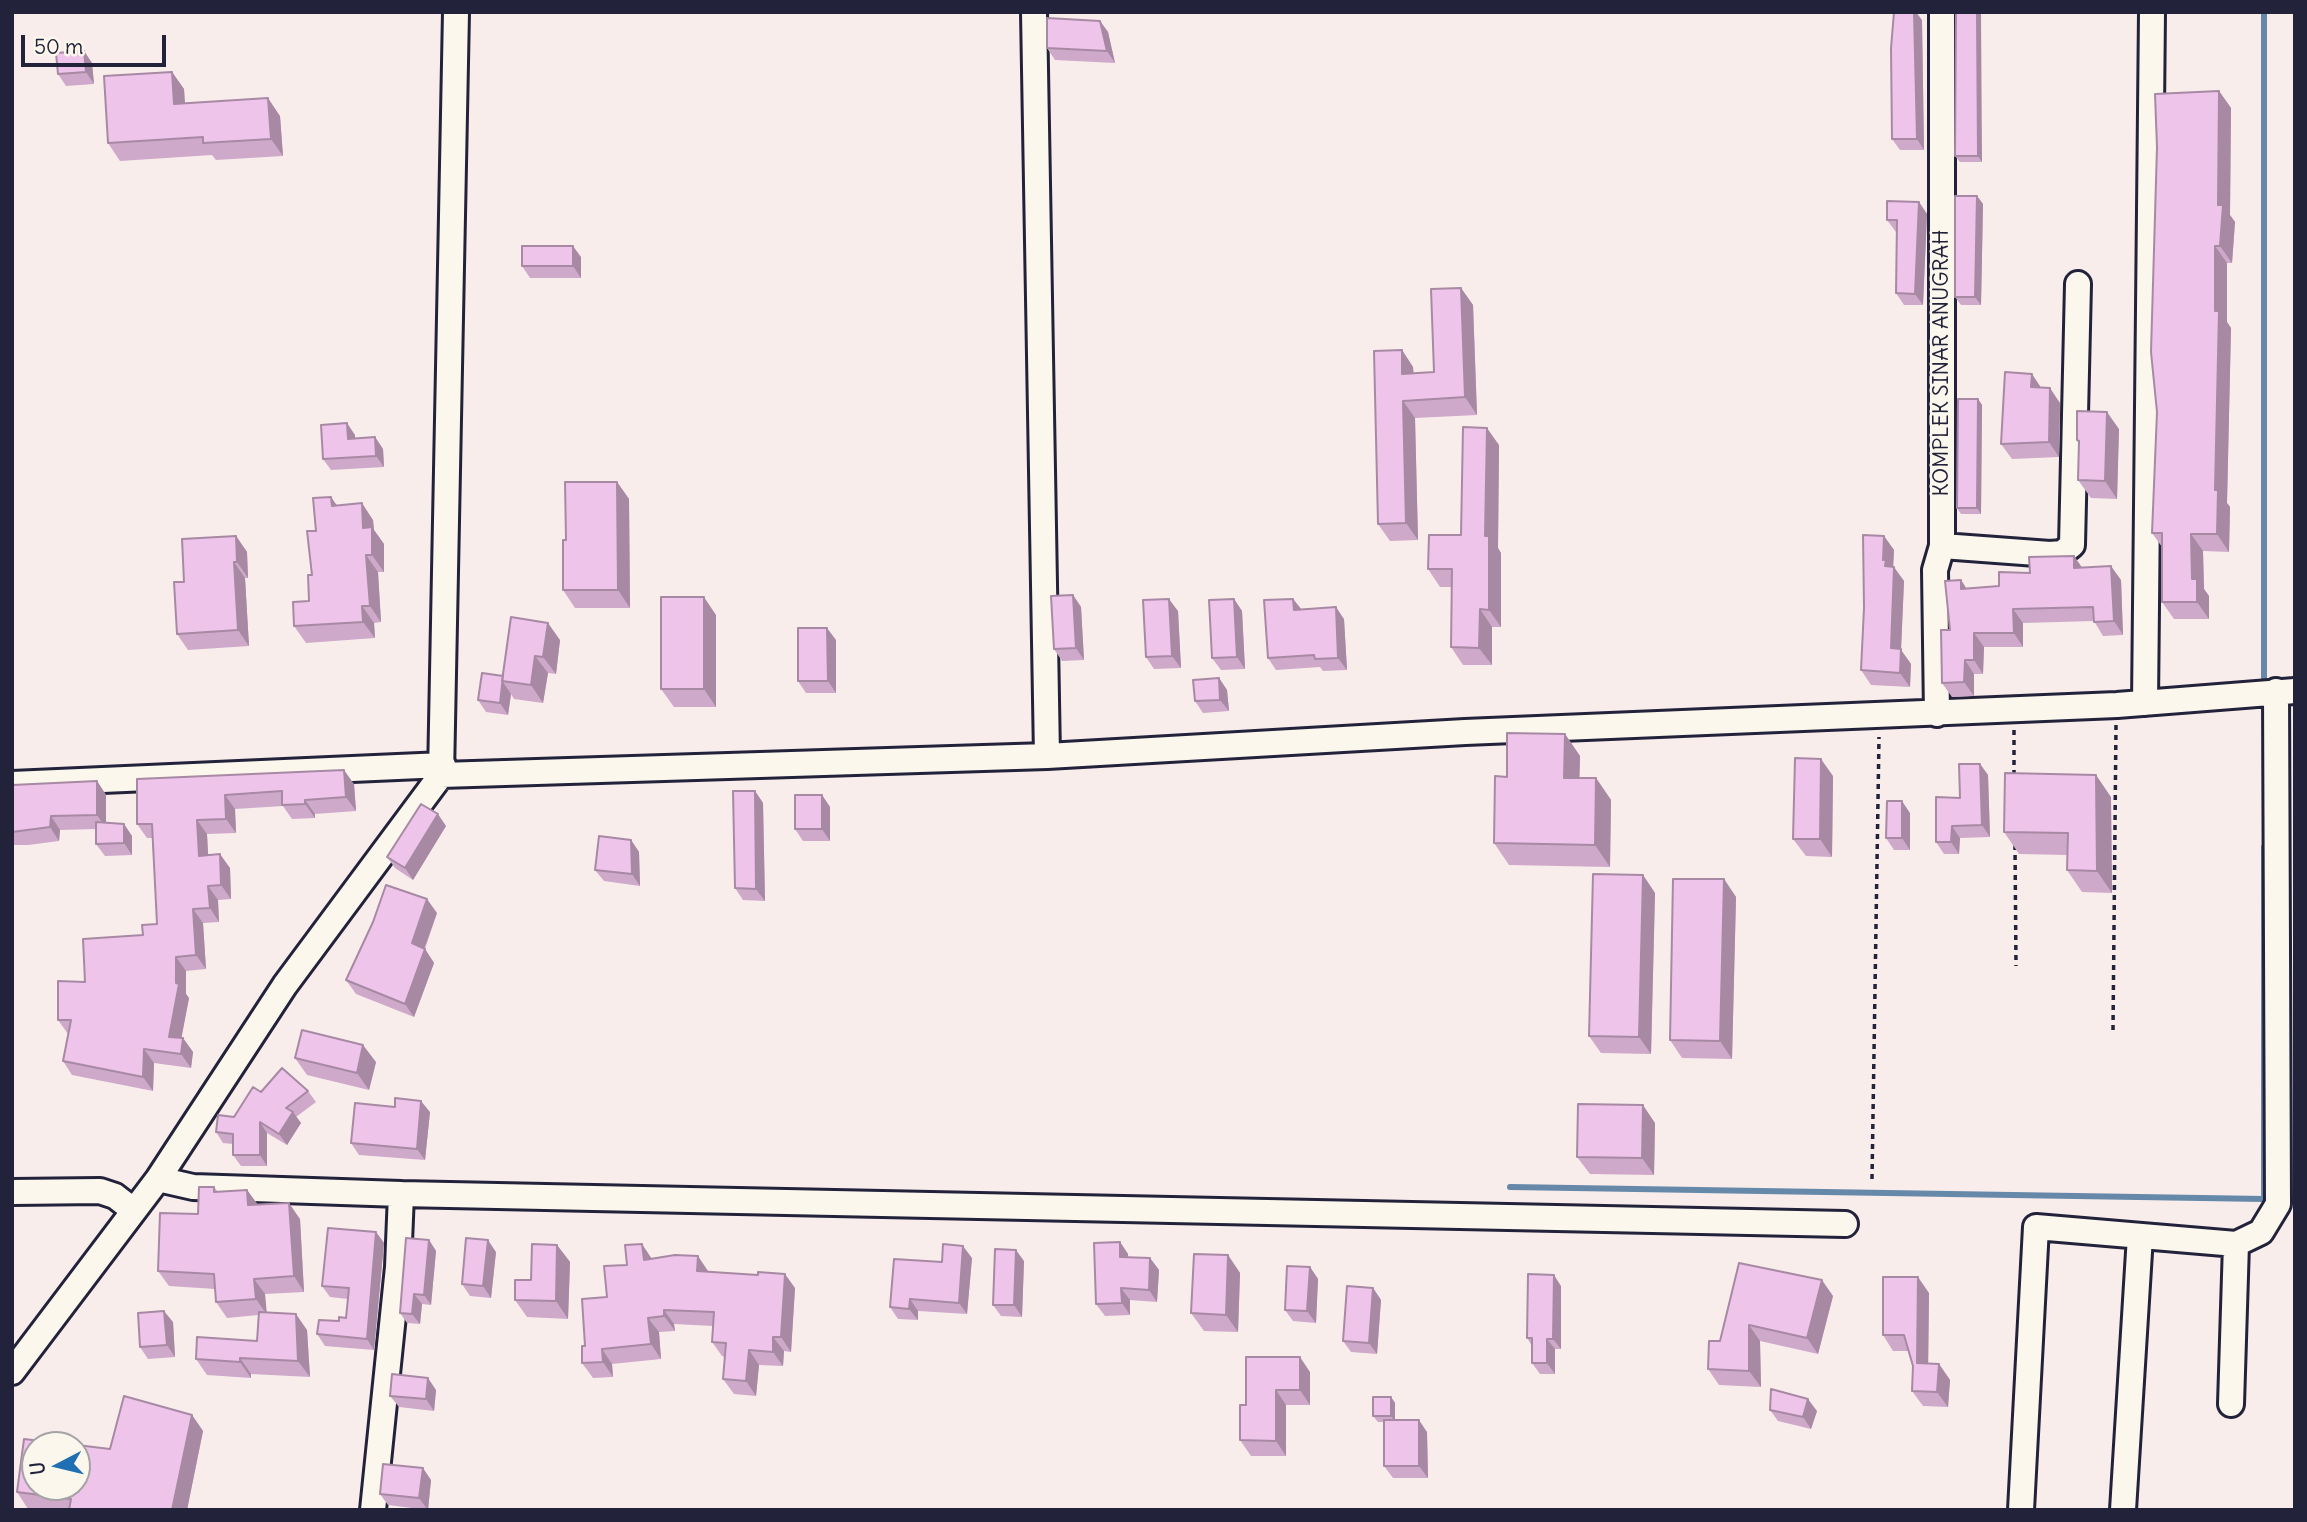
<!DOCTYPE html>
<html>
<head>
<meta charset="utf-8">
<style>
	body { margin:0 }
	#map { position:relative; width:2307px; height:1522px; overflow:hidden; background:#f9edec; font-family:Delius,sans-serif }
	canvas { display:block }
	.frame { position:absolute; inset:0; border:14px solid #22223b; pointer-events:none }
	.north { position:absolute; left:21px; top:1431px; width:70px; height:70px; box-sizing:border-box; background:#fbf7ec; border:2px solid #a4a2a5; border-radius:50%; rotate:263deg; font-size:19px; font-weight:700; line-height:28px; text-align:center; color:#22223b }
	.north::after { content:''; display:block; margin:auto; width:24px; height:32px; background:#1f6fb2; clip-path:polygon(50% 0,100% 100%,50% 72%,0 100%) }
	.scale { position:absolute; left:21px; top:35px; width:145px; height:32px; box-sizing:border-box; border:4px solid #22223b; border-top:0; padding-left:9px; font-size:21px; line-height:24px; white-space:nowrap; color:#22223b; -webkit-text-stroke:5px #fbf7ec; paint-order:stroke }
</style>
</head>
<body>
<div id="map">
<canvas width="2307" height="1522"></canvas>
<div class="frame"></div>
<div class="north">U</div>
<div class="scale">50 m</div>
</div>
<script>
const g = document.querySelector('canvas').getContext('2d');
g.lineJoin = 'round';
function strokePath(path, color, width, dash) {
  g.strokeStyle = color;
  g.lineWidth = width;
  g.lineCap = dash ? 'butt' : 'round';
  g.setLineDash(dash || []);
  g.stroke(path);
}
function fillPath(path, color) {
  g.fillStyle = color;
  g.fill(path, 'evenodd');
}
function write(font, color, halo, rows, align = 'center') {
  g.font = font + ' Delius,sans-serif';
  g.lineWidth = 5;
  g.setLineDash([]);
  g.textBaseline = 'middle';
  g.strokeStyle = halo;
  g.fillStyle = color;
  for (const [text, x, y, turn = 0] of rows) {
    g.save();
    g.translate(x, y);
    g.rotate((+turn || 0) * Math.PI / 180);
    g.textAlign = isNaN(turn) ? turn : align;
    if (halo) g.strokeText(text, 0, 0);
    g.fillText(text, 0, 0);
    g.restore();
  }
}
strokePath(new Path2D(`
	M2264 689V12
	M1510 1187 2264 1199V847`), '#6689a9', 6);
const minor = new Path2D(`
	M1034 12 1047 756
	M1942 546 2050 554 2062 553 2072 545 2078 284
	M2145 703 2152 12
	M1937 714 1935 570 1942 546V12
	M441 775 1047 756 1465 732 2117 705 2295 691
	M12 784 443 765
	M158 1179 193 1187 401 1194 1845 1224
	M12 1192 100 1191 115 1196 133 1210
	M12 1372 158 1179 285 985 441 775 456 12
	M2231 1404 2236 1244
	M373 1510 398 1267 401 1194
	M2021 1510 2036 1227 2236 1244 2261 1232 2278 1204 2276 691
	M2123 1510 2140 1236`);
strokePath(minor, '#22223b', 30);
strokePath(new Path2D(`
	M2014 730V778
	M2015 845 2016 966
	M2113 1030 2116 725
	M1872 1179 1879 737`), '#22223b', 3.5, [5, 5]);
strokePath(minor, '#fbf7ec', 24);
fillPath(new Path2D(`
	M1956 12 1982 162H1960L1955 156Z
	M1922 20 1924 150H1900L1892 139Z
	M1100 21 1108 32 1115 63 1055 60 1047 48Z
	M84 51 92 63 94 84 66 86 58 74Z
	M172 72 184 89 185 103 280 116 283 156 216 160 212 155 120 161 108 143Z
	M2219 91 2231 108 2230 215 2235 222 2232 263H2227V322L2231 328 2227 503 2230 507 2229 552 2203 551 2204 589 2209 596V619H2174L2162 602V547L2152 533Z
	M1977 196 1983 204 1981 305H1961L1955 297Z
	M1919 202 1927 214 1923 305H1904L1896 293V232L1887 220Z
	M581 257V278H530L522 266Z
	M1461 288 1473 305 1477 415 1415 418 1418 540 1390 541 1378 524 1402 350 1413 367 1414 374 1434 372Z
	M1978 399 1982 405 1981 514H1961L1957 508Z
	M2060 403 2059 457 2012 459 2001 444Z
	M2119 429 2117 499 2091 498 2078 480 2079 444 2077 440Z
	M355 435V438L375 437 383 449 384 467 331 470 323 459Z
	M1499 445 1498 548 1501 553V627H1492V665H1463L1451 647 1452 587H1440L1428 569 1461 535Z
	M617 482 629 499 630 608H575L563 590 566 540Z
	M337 505 373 520 374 530 384 544V572H378L381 622 374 623 375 638 306 643 294 626 309 601 316 531Z
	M236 536 247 552 248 578H245L249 646 188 650 177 634 184 582Z
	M1884 536 1894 550 1893 567 1904 581 1901 650 1911 664 1910 687 1871 685 1861 670Z
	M2074 556 2082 568 2121 580 2123 635 2103 636 2094 621 2023 623V647H1984L1983 674H1974V696L1952 697 1942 683 1961 580 1966 588 1999 586Z
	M1073 595 1081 607 1084 660 1062 661 1054 649Z
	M1234 599 1242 611 1245 669 1221 670 1212 658Z
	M1293 599 1301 609 1344 619 1347 670 1323 671 1320 667 1276 670 1268 658Z
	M1178 611 1181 668 1154 669 1146 657Z
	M716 615V707H674L661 689Z
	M560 640 556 674 548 673 543 703 514 699 511 694 508 715 486 712 478 700 503 676Z
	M836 640V693H806L798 681Z
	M1219 678 1227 690 1229 711 1203 713 1195 701Z
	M1565 734 1580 756 1579 778H1596L1611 800 1610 867 1509 865 1494 843 1507 777Z
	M1980 764 1988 775 1990 837 1960 838 1959 854H1944L1936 842 1960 798Z
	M1833 776 1832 857 1806 856 1793 839Z
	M137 779 354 784 356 811 315 814V818L292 819 283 806 235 809 236 833 207 834 208 855 230 868 231 899 218 900 219 922 203 923 206 969 186 971V994L189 998 181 1038H183L193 1052 191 1068 154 1063 153 1091 72 1075 63 1061 68 1034 58 1020 85 982 157 924 152 838H147L137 824Z
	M97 781 106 795V823L124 824 132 836V855L105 856 96 844V829L60 830 59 841 28 845H12V785Z
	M755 791 763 803 765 901 743 900 735 888Z
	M822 795 830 807V841H803L795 829Z
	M2111 797 2112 893 2082 892 2067 870V855L2019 854 2004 832Z
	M1910 813V850H1894L1886 838Z
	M446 826 413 880 395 868 387 857Z
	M631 840 639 852 640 886 604 881 595 870Z
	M1643 875 1655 893 1651 1054 1601 1053 1589 1036Z
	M1724 879 1736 897 1732 1059 1682 1058 1670 1040Z
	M437 913 425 949 434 963 414 1017 356 994 346 980Z
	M295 1058 376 1062 369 1090 307 1075Z
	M308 1091 316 1102 296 1117 301 1123 287 1145 267 1133V1166H241L233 1155V1144L223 1143 216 1132 234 1117 261 1092Z
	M430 1112 425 1160 359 1155 351 1143Z
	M1655 1123 1654 1175 1590 1174 1577 1157Z
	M214 1187 218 1192 247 1190 258 1205 300 1219 304 1292 265 1294 266 1312 307 1330 310 1377 251 1374V1378L207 1375 196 1359 257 1341 258 1315 227 1318 216 1302 215 1289 169 1286 158 1271 198 1214Z
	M376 1232 384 1243 374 1350 325 1346 317 1334 346 1318 348 1299 330 1297 322 1286Z
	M429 1240 436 1251 431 1305 422 1304 420 1324 407 1323 400 1313Z
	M1120 1242 1128 1254V1257L1150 1258 1159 1270 1157 1302 1130 1300V1315L1105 1316 1096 1304Z
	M557 1245 570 1262 568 1319 527 1317 515 1300Z
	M496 1252 491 1298 470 1296 462 1284Z
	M1228 1255 1240 1273 1238 1332 1204 1331 1191 1313Z
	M652 1258 708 1271 795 1288 791 1352 784 1351 783 1366 759 1365 756 1396 734 1394 723 1379 725 1357 722 1356 712 1342 713 1326 674 1324 675 1331 659 1332 661 1359 612 1364 613 1377 593 1378 582 1363 585 1346 607 1297 627 1265Z
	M972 1258 967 1314 918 1311V1320L898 1319 890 1307 942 1262Z
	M1024 1261 1022 1317 1001 1316 993 1305Z
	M1739 1263 1833 1296 1818 1354 1760 1341 1761 1387 1719 1385 1708 1369 1720 1341Z
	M1310 1267 1318 1279 1316 1323 1293 1321 1285 1310Z
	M1561 1286V1349H1555V1374H1540L1532 1363V1346L1527 1338Z
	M1373 1288 1381 1300 1377 1354 1351 1352 1343 1341Z
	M1929 1293 1928 1364H1939L1950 1380 1948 1407 1923 1406 1912 1391 1913 1366 1908 1351H1893L1883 1335Z
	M173 1322 175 1357 148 1359 140 1347Z
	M1310 1372V1405H1286V1456H1251L1240 1440 1246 1405Z
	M436 1390 434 1411 399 1407 390 1396Z
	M1391 1397 1395 1403V1420L1427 1432 1428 1478H1393L1384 1466V1422H1378L1373 1416Z
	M1770 1410 1817 1411 1811 1429 1778 1421Z
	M192 1415 203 1431 187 1510H39L28 1509 17 1492 110 1449Z
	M431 1480 428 1510 388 1505 380 1494Z`), '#cea9ca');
fillPath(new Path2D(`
	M1914 12H1916L1922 20 1924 150 1917 139Z
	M1977 12H1981L1982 162 1978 156Z
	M1100 21 1108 32 1115 63 1107 51Z
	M84 51 92 63 94 84 86 72Z
	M172 72 184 89 186 122 174 104Z
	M2219 91 2231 108 2230 215 2235 222 2232 263 2220 246 2218 205Z
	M268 98 280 116 283 156 271 139Z
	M1977 196 1983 204 1981 305 1975 297Z
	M1919 202 1927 214 1923 305 1915 294Z
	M573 246 581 257V278L573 266Z
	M2215 246 2227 263V322L2231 328 2227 503 2230 507 2229 552 2217 534 2215 490Z
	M1461 288 1473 305 1477 415 1465 397Z
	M1402 350 1413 367 1414 391 1402 374Z
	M2032 374 2042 389 2031 387Z
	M2050 388 2060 403 2059 457 2049 442Z
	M1978 399 1982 405 1981 514 1977 508Z
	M1403 401 1415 418 1418 540 1406 523Z
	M2107 412 2119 429 2117 499 2105 481Z
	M347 423 355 435 356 450 348 439Z
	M1487 428 1499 445 1498 548 1501 553V627L1489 610 1485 536Z
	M375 437 383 449 384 467 376 456Z
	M617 482 629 499 630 608 618 590Z
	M331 497 343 514 332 506Z
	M362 503 373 520 374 530 384 544V572L372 555 363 528Z
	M2191 534 2203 551 2204 589 2209 596V619L2197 602 2192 579Z
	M236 536 247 552 248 578 237 562Z
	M1884 536 1894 550 1893 570 1894 567 1904 581 1901 650 1911 664 1910 687 1900 673 1891 648 1885 566 1883 560Z
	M366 555 378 572 381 622 370 606Z
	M2074 556 2083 569 2074 568Z
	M234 562 245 578 249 646 238 630Z
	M2111 566 2121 580 2123 635 2114 621Z
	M1961 580 1970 594 1961 589Z
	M1073 595 1081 607 1084 660 1076 648Z
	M704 597 716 615V707L704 689Z
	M1169 599 1178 611 1181 668 1172 656Z
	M1234 599 1242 611 1245 669 1237 657Z
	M1293 599 1302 610H1294Z
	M362 606 374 623 375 638 363 622Z
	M1336 607 1344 619 1347 670 1338 658Z
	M1480 609 1492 627V665L1479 648Z
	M2013 609 2023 623V647L2014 633Z
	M548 623 560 640 556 674 543 657Z
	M827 628 836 640V693L828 681Z
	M1974 633 1984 647 1983 674 1974 660Z
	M535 656 548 673 543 703 531 685Z
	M1965 660 1974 674V696L1964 682Z
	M1219 678 1227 690 1229 711 1220 700Z
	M503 682 511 694 508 715 500 703Z
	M1565 734 1580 756 1579 800 1564 778Z
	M1821 759 1833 776 1832 857 1820 839Z
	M1980 764 1988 775 1990 837 1982 825Z
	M344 770 354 784 356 811 346 797Z
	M2096 775 2111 797 2112 893 2097 871Z
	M1596 778 1611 800 1610 867 1595 845Z
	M97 781 106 795V828L97 815Z
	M755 791 763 803 765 901 756 889Z
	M225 795 235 809 236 833 226 819Z
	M822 795 830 807V841L822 829Z
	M305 800 315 814V818L305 804Z
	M1902 801 1910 813V850L1902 838Z
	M438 814 446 826 413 880 405 868Z
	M51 816 60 830 59 841 50 827Z
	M197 820 207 834 209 870 199 856Z
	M124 824 132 836V855L124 843Z
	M1952 826 1960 838 1959 854 1951 842Z
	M631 840 639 852 640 886 632 874Z
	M220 854 230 868 231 899 221 885Z
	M1643 875 1655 893 1651 1054 1639 1037Z
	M1724 879 1736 897 1732 1059 1720 1041Z
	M208 886 218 900 219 922 210 908Z
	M427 899 437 913 421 957 412 943Z
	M193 909 203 923 206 969 196 955Z
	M425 949 434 963 414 1017 405 1004Z
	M176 957 186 971V994L189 998 179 1051 169 1037 176 983Z
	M183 1038 193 1052 191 1068 181 1054Z
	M363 1045 376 1062 369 1090 357 1073Z
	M144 1049 154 1063 153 1091 143 1077Z
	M421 1101 430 1112 425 1160 417 1149Z
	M1643 1105 1655 1123 1654 1175 1642 1158Z
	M293 1112 301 1123 287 1145 279 1134Z
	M260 1122 267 1133V1166L260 1155Z
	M247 1190 258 1205H248Z
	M289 1203 300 1219 304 1292 294 1276Z
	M376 1232 384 1243 374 1350 367 1339Z
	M429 1240 436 1251 431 1305 424 1295Z
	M488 1240 496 1252 491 1298 483 1286Z
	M1120 1242 1128 1254 1129 1268 1120 1257Z
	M642 1244 652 1259 644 1260Z
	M557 1245 570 1262 568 1319 556 1301Z
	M963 1246 972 1258 967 1314 959 1303Z
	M1016 1250 1024 1261 1022 1317 1014 1305Z
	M1228 1255 1240 1273 1238 1332 1226 1315Z
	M698 1256 708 1271H697Z
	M1150 1258 1159 1270 1157 1302 1149 1290Z
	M1310 1267 1318 1279 1316 1323 1307 1311Z
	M785 1274 795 1288 791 1352 781 1337Z
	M1554 1275 1561 1286V1349L1553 1339Z
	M1918 1277 1929 1293 1928 1379 1917 1363Z
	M254 1279 265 1294 267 1315 256 1299Z
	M1822 1280 1833 1296 1818 1354 1807 1338Z
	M1121 1288 1130 1300V1315L1122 1303Z
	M1373 1288 1381 1300 1377 1354 1369 1343Z
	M414 1294 422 1304 420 1324 412 1314Z
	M910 1299 918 1311V1320L909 1309Z
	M664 1310 674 1324 675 1331 664 1316Z
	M164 1311 173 1322 175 1357 167 1345Z
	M296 1314 307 1330 310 1377 298 1361Z
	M648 1318 659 1332 661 1359 651 1344Z
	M1749 1325 1760 1341 1761 1387 1749 1371Z
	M773 1337 784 1351 783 1366 773 1352Z
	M1547 1339 1555 1349V1374L1547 1363Z
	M602 1349 612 1364 613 1377 603 1362Z
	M749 1350 759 1365 756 1396 746 1381Z
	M1300 1357 1310 1372V1405L1300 1390Z
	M240 1358 251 1374V1378L240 1362Z
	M1939 1364 1950 1380 1948 1407 1937 1392Z
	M428 1378 436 1390 434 1411 426 1399Z
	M1276 1390 1286 1405V1456L1276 1441Z
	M1391 1397 1395 1403V1422L1391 1416Z
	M1808 1399 1817 1411 1811 1429 1803 1417Z
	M192 1415 203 1431 187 1510H172Z
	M1419 1420 1427 1432 1428 1478 1419 1466Z
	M423 1468 431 1480 428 1510 419 1498Z`), '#a789a4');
const building = new Path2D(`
	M1894 12H1914L1917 139H1892L1891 48Z
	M1956 12H1977L1978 156H1955Z
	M1047 18 1100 21 1107 51 1047 48Z
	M84 51 86 72 58 74 56 53Z
	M172 72 174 104 268 98 271 139 203 143V137L108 143 104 76Z
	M2219 91 2218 205H2223L2220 246H2215V311H2219L2215 490H2218L2217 534H2191L2192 579H2197V602H2162V533H2152L2157 412 2151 352 2157 147 2155 94Z
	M1955 196H1977L1975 297H1955Z
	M1887 201 1919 202 1915 294 1896 293 1897 220H1887Z
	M522 246H573V266H522Z
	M1461 288 1465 397 1403 401 1406 523 1378 524 1374 351 1402 350V374L1434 372 1431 289Z
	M2005 372 2032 374 2031 387 2050 388 2049 442 2001 444Z
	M1958 399H1978L1977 508H1957Z
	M2077 411 2107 412 2105 481 2078 480 2079 441 2077 440Z
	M347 423 348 439 375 437 376 456 323 459 321 425Z
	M1463 427 1487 428 1485 536H1489V610L1480 609 1479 648 1451 647 1452 569H1428L1429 535H1461Z
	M565 482H617L618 590H563V540H566Z
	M331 497 332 506 362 503 363 528 372 527V555H366L370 606H362L363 622 294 626 293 602 309 601 308 575H312L307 531H316L313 498Z
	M1863 535 1884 536 1883 560H1886L1885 566 1894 567 1891 648 1901 649 1900 673 1861 670 1864 608Z
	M236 536 237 562H234L238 630 177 634 174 582H184L182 539Z
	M2074 556V568L2111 566 2114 621 2094 622 2093 607 2013 609 2014 633H1974V660H1965L1964 682 1942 683 1941 630H1950L1945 581 1961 580V589L1999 586V572L2030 573 2029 557Z
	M1073 595 1076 648 1054 649 1051 596Z
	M661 597H704V689H661Z
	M1169 599 1172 656 1146 657 1143 600Z
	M1234 599 1237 657 1212 658 1209 600Z
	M1293 599 1294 610 1336 607 1338 658 1315 659 1314 655 1268 658 1264 600Z
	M511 617 548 623 543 657 535 656 531 685 502 681Z
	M798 628H827L828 681H798Z
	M482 673 503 676 500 703 478 700Z
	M1219 678 1220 700 1195 701 1193 680Z
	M1507 733 1565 734 1564 778H1596L1595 845 1494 843 1495 776 1507 777Z
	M1795 758 1821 759 1820 839H1793Z
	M1959 764H1980L1982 825 1952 826 1951 842H1936V797L1960 798Z
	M344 770 346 797 305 800V804L282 805V791L225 795 226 819 197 820 199 856 220 854 221 885 208 886 210 908 193 909 196 955 176 957V983L179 984 169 1037 183 1038 181 1054 144 1049 143 1077 63 1061 71 1020H58V981L85 982 83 939 143 935 142 925 157 924 152 824H137V779Z
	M2005 773 2096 775 2097 871 2067 870 2068 833 2004 832Z
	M97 781V815L51 816 50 827 12 832V785Z
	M733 791H755L756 889 735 888Z
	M795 795H822V829H795Z
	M1887 801H1902V838H1886Z
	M421 804 438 814 405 868 387 857Z
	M96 822 124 824V843L96 844Z
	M599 836 631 840 632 874 595 870Z
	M1593 874 1643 875 1639 1037 1589 1036Z
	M1673 879H1724L1720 1041 1670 1040Z
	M386 885 427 899 412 943 425 949 405 1004 346 980 373 922Z
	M302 1030 363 1045 357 1073 295 1058Z
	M282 1068 308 1091 286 1108 293 1112 279 1134 260 1122V1155H233V1134L216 1132 218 1115 234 1117 253 1087 261 1092Z
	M395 1098 421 1101 417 1149 351 1143 355 1103 395 1107Z
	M1578 1104 1643 1105 1642 1158 1577 1157Z
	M199 1187H214V1192L247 1190 248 1205 289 1203 294 1276 254 1279 256 1299 216 1302 214 1274 158 1271 160 1213 198 1214Z
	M328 1228 376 1232 367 1339 317 1334 319 1320 339 1321V1317L346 1318 349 1288 322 1286Z
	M406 1238 429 1240 424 1295 414 1294 412 1314 400 1313Z
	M466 1238 488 1240 483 1286 462 1284Z
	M1120 1242V1257L1150 1258 1149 1290 1121 1288 1122 1303 1096 1304 1094 1243Z
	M532 1244 557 1245 556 1301 515 1300V1280H531Z
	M642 1244 644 1260 675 1255 698 1256 697 1271 758 1275V1272L785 1274 781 1337H773V1352L749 1350 746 1381 723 1379 726 1343 712 1342 714 1312 664 1310V1316L648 1318 651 1344 602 1349 603 1362 582 1363V1346H585L582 1299 607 1297 604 1266 627 1265 625 1245Z
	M943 1244 963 1246 959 1303 910 1299 909 1309 890 1307 894 1259 942 1262Z
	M995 1249 1016 1250 1014 1305H993Z
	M1194 1254 1228 1255 1226 1315 1191 1313Z
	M1739 1263 1822 1280 1807 1338 1749 1325V1371L1708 1369 1709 1341H1720Z
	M1287 1266 1310 1267 1307 1311 1285 1310Z
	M1528 1274 1554 1275 1553 1339H1547V1363H1532V1338H1527Z
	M1883 1277H1918L1917 1363 1939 1364 1937 1392 1912 1391 1913 1366 1904 1335H1883Z
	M1347 1286 1373 1288 1369 1343 1343 1341Z
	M164 1311 167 1345 140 1347 138 1313Z
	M259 1312 296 1314 298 1361 240 1358V1362L196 1359 197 1337 257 1341Z
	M1246 1357H1300V1390H1276V1441L1240 1440V1405H1246Z
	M392 1374 428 1378 426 1399 390 1396Z
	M1771 1389 1808 1399 1803 1417 1770 1410Z
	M124 1396 192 1415 172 1510H69L71 1499 17 1492 24 1439 74 1445H35V1487H77V1445L110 1449Z
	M1373 1397H1391V1416H1373Z
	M1384 1420H1419V1466H1384Z
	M383 1464 423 1468 419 1498 380 1494Z`);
fillPath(building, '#efc4eb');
strokePath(building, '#a789a4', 2);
write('21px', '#22223b', '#fbf7ec', [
	["KOMPLEK SINAR ANUGRAH",1942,363,-90]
]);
</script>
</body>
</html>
